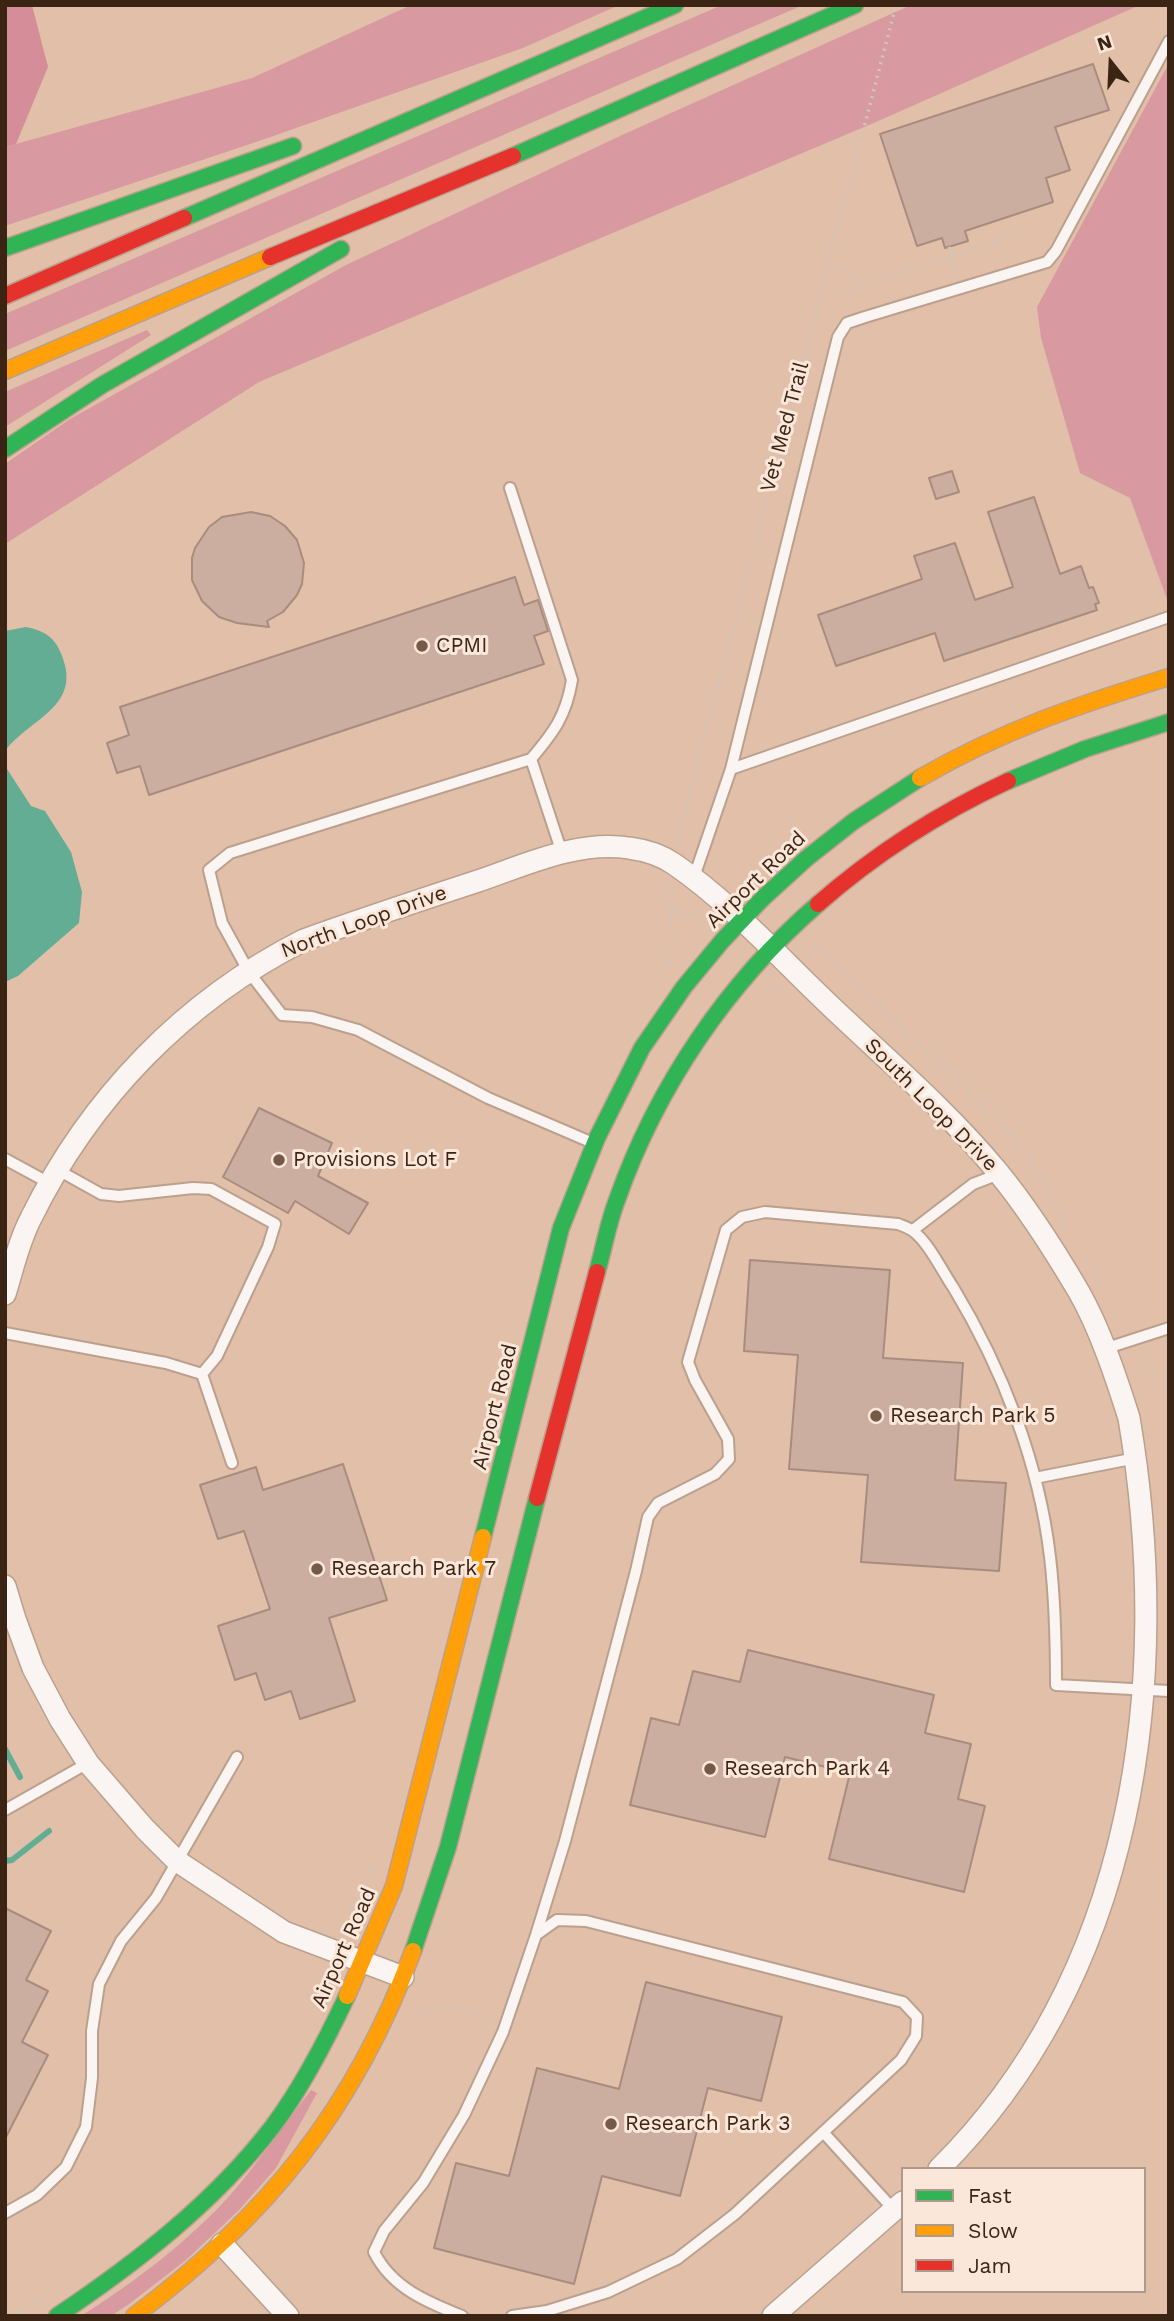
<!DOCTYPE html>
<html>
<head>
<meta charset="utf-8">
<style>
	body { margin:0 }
	#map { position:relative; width:1174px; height:2321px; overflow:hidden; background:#e1bfa8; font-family:"Work Sans",sans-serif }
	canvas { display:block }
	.frame { position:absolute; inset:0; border:7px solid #3b2413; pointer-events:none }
	.legend { position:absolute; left:901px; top:2167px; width:245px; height:126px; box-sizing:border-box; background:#fae7da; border:2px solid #ae998a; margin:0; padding:9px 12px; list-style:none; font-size:21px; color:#3b2413 }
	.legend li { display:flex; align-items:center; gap:14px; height:35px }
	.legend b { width:35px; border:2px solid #ae998a }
	.north { position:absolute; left:1076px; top:28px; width:70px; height:70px; -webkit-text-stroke:5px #fae7da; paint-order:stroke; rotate:342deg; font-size:19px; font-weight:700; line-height:28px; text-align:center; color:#3b2413 }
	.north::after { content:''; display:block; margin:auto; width:24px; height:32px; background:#3b2413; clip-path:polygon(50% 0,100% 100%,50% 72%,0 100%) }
</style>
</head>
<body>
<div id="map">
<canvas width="1174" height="2321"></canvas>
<div class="frame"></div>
<ul class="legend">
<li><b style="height:9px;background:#30b455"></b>Fast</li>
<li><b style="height:9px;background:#ff9f0a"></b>Slow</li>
<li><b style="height:9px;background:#e5322d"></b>Jam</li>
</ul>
<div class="north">N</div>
</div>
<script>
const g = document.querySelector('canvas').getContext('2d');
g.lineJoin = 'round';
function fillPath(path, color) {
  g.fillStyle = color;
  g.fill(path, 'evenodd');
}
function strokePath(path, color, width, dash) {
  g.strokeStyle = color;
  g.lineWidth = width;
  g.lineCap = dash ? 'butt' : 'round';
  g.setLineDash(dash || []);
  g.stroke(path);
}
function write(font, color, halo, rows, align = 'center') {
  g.font = font + ' "Work Sans",sans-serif';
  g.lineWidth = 6;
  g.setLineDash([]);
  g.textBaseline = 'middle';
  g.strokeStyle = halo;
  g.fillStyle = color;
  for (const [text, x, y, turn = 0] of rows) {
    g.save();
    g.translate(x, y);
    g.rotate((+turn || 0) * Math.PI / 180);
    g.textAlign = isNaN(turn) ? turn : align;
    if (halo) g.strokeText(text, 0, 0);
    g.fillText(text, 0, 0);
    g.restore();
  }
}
fillPath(new Path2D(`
	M411 5H619L523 48 262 140 5 226V147L252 78Z
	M722 5H803L5 351V314Z
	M911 5H1140L876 122 259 382 5 544V464L70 419 346 265 620 136Z
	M1169 63V599H1167L1130 498 1080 473 1041 338 1037 307Z
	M147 330 151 335 5 427V392Z
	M311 2090 317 2093 276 2168 239 2210 186 2260 129 2304 111 2316H81C136 2281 189 2241 232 2193 260 2160 285 2124 311 2090Z`), '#d899a1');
fillPath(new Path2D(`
	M5 5H32L48 67 16 144 5 147Z`), '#d58d9a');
fillPath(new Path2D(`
	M26 627C45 631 55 637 62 656 82 707 30 718 5 751V631Z
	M5 754 7 769 31 806 45 811 71 852 82 892 79 923 18 976 5 982Z`), '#63ad95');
strokePath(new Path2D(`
	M5 1749 20 1777
	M5 1861 12 1860 49 1831`), '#63ad95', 6);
const building = new Path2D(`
	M1093 64 1109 110 1055 127 1070 170 1046 178 1053 202 965 231 968 241 945 248 942 238 917 246 880 134Z
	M952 471 959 492 936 499 929 478Z
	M1034 497 1060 574 1081 566 1089 588 1093 587 1099 603 1095 604 1097 610 944 661 935 633 836 666 818 615 922 579 914 556 955 543 975 600 1013 587 988 512Z
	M251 512 270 516 285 526 297 540 304 563 302 584 297 595 283 612 267 621 269 627 237 623 219 617 202 601 192 580V558L195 548 209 527 222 517Z
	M515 577 524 605 538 600 548 631 534 636 544 664 149 795 140 766 117 773 107 743 129 735 120 707Z
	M259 1108 332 1143 318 1176 368 1203 349 1234 295 1201 288 1213 223 1177Z
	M750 1260 890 1270 883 1358 963 1363 955 1480 1006 1483 999 1571 861 1562 868 1475 789 1469 798 1355 744 1351Z
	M343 1464 387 1600 329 1618 355 1701 300 1719 291 1691 265 1700 256 1673 235 1680 218 1626 270 1609 244 1531 218 1539 200 1485 256 1467 263 1490Z
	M748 1650 934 1695 925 1733 971 1744 958 1799 985 1806 964 1892 829 1859 850 1773 785 1757 765 1837 630 1805 651 1718 679 1725 693 1671 740 1682Z
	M5 1908 51 1931 26 1980 48 1991 22 2042 48 2055 5 2139Z
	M646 1982 782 2017 761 2101 708 2088 680 2196 602 2176 574 2284 434 2248 456 2163 509 2176 537 2068 619 2089Z`);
fillPath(building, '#cbaea0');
strokePath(building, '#a88c7f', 2);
const lane = new Path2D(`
	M510 488 572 680C566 716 554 732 531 759
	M731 769 838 337 847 323 865 317 1047 262 1056 251 1169 41
	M562 853 531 759 230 853 209 870 222 923 249 972 282 1015 312 1017 358 1030 488 1098 593 1143
	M693 880 731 769 1169 617
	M5 1159 51 1184
	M58 1170 101 1194 119 1196 193 1188 211 1189 275 1224 268 1247 217 1356 202 1374
	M913 1230 973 1184 999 1174
	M5 1333 166 1363 202 1374 232 1463
	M1104 1349 1169 1328
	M1035 1478 1136 1458
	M5 1810 88 1763
	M536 1935 565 1841 636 1571 648 1517 658 1503 715 1474 729 1459 728 1439 695 1380 688 1362 726 1230 742 1217 765 1212 898 1224C903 1226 909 1228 913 1231 929 1243 942 1271 953 1287 1002 1368 1039 1462 1050 1557 1055 1599 1056 1642 1056 1685L1169 1691
	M823 2132 894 2210
	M5 2213 37 2195 66 2167 86 2127 92 2078V2031L99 1984 121 1941 156 1898 237 1757
	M462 2316C427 2302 392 2288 374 2252L384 2231 423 2183 464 2115 503 2032 536 1935 557 1920 586 1921 903 2002 917 2017 916 2036 901 2060 735 2214 677 2259 608 2292 547 2311 512 2316`);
const street = new Path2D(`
	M5 1294C13 1268 19 1241 31 1218 90 1098 185 1000 304 940 362 919 420 900 478 881 525 865 578 840 629 848 644 850 661 855 674 864 735 906 785 964 839 1014 893 1065 950 1114 997 1171 1026 1206 1056 1253 1079 1292 1100 1329 1116 1377 1129 1418 1174 1683 1135 1974 939 2169
	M5 1586 15 1619 33 1668 60 1719 88 1763 145 1829 177 1861 284 1932 403 1977
	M222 2244 288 2316
	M773 2316 903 2202`);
const fast = new Path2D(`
	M513 156 855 5
	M184 218 675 5
	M5 248 293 146
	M5 449 102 385 341 249
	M1008 781 1085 749 1169 722
	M597 1272C604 1248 608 1223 617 1200 657 1086 728 982 818 904
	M483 1537 561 1228 597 1138 642 1048 684 987 722 941 763 898 807 858 854 821 920 778
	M413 1951 448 1847 537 1498
	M57 2316C136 2263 215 2202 273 2126 303 2086 326 2041 347 1996`);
const slow = new Path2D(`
	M5 371 270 257
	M920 778C1003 730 1078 705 1169 677
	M347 1996 394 1886 483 1537
	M134 2316C267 2217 355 2108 413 1951`);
const jam = new Path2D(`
	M270 257 513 156
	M5 296 184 218
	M818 904C875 854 939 813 1008 781
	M537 1498 597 1272`);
strokePath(lane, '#bba08e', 14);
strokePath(street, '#bba08e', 24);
strokePath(fast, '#bba08e', 19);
strokePath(slow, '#bba08e', 19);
strokePath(jam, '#bba08e', 19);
strokePath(new Path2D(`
	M949 247 959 274
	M828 267 853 273 861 286
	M834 295 1021 233
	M677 843 896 5
	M667 884C666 912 679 939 668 966
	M667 909 693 915 705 923
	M809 956 817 948 950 1072 1010 1134 1041 1175 1064 1227
	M768 985 775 992 782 985
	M1083 1256 1094 1268 1098 1282
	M1139 1354 1155 1371 1169 1395
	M1169 1880 1165 1893 1169 1895
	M365 1885 371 1869
	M416 2010C428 2013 437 2008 450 2008 464 2008 479 2017 493 2022
	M10 2316 37 2301`), '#d0c6be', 3.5, [2, 5]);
strokePath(lane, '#faf5f2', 10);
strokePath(street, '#faf5f2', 21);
strokePath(fast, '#30b455', 16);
strokePath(slow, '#ff9f0a', 16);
strokePath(jam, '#e5322d', 16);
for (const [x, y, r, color] of [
	[422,646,7,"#755a47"],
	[279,1160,7,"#755a47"],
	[876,1416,7,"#755a47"],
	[317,1569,7,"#755a47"],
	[710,1769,7,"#755a47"],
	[611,2124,7,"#755a47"]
]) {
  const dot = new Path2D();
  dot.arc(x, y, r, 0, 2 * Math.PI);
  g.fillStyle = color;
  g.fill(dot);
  strokePath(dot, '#fae7da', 2.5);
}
write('21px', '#3b2413', '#fae7da', [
	["Vet Med Trail",785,427,-75],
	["Airport Road",756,880,-44],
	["North Loop Drive",364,922,-20],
	["South Loop Drive",931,1105,45],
	["Airport Road",495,1407,-76],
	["Airport Road",344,1948,-66]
]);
write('21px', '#3b2413', '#fae7da', [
	["CPMI",436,646],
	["Provisions Lot F",293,1160],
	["Research Park 5",890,1416],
	["Research Park 7",331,1569],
	["Research Park 4",724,1769],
	["Research Park 3",625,2124]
], 'left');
</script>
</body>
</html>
